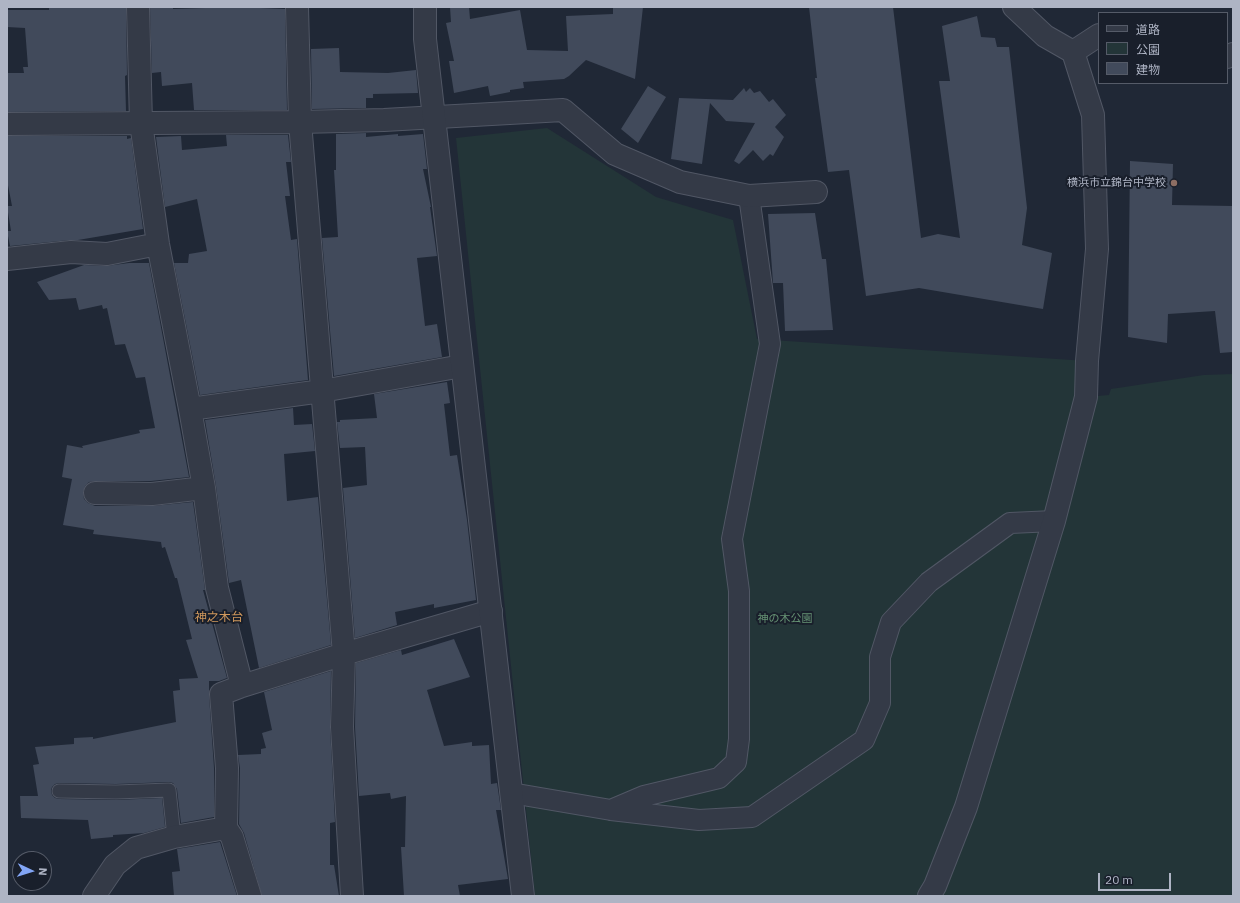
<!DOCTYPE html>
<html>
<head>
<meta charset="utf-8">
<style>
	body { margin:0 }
	#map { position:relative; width:1240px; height:903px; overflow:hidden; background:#202836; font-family:"IBM Plex Sans","Noto Sans JP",sans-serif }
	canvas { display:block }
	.frame { position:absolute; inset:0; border:8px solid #aeb4c4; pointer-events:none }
	.legend { position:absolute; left:1098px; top:12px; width:130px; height:72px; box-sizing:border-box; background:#191f2b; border:1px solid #555b68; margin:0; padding:5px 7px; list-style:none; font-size:12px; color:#aeb4c4 }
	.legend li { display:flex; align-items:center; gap:8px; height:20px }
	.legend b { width:20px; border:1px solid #555b68 }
	.north { position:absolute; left:12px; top:851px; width:40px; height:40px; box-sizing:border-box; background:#191f2b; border:1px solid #555b68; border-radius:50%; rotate:94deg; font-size:11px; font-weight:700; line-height:16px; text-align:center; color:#aeb4c4 }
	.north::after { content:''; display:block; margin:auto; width:14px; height:18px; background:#82a5f5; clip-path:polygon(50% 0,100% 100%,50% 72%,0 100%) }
	.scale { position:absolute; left:1098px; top:873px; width:73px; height:18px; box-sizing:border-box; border:2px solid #aeb4c4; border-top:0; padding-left:5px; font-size:12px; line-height:14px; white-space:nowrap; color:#aeb4c4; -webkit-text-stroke:3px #191f2b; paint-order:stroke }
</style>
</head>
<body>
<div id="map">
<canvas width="1240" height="903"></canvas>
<div class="frame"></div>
<ul class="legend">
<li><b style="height:5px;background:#343a47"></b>道路</li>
<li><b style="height:11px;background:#233538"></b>公園</li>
<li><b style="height:11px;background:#414a5b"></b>建物</li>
</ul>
<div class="north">N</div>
<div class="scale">20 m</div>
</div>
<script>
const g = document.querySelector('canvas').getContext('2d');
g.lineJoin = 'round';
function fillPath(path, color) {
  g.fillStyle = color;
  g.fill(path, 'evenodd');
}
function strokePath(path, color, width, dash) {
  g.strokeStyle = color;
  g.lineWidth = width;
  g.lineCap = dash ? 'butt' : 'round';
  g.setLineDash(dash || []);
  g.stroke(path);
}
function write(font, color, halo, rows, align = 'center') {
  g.font = font + ' "IBM Plex Sans","Noto Sans JP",sans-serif';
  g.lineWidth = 4;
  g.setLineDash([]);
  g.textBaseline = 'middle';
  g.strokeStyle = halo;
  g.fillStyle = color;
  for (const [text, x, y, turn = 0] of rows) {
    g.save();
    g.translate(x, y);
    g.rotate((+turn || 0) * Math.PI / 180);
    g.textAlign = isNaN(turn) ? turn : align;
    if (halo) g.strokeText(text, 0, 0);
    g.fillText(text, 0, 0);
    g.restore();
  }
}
fillPath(new Path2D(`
	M547 128 656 197 733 220 757 339 1087 361 1086 397 1109 395 1111 389 1204 375 1233 374V896H535L456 138Z`), '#233538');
fillPath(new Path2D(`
	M49 7H126L127 75 125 76 126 111 7 112V73H24L23 67H28L25 28 7 27V10H49Z
	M150 7H173V9L236 7 285 9 287 110H194L192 83 162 86 161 72 152 73Z
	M450 7H469L470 19 520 10 527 50 568 51 566 16 613 14V7H643L635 79 586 60 569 76 564 79 523 82 524 88 510 90V92L490 96 488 86 454 93 449 61H454L446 23 451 22Z
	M809 7H893L921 238 938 234 960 238 939 81H950L942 26 977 16 981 37 995 38 997 47H1009L1027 208 1022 245 1052 253 1043 309 919 288 866 296 849 170 828 172 815 78H817Z
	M339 48 340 72 388 73 416 70 418 93 373 94V98H366V108L312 109 311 49Z
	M648 86 666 97 638 143 621 129Z
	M744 88 746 92 750 88 754 93 760 91 769 102 773 99 786 115 775 127 784 137 773 156 770 154 763 161 753 150 739 164 734 161 755 123 726 121 710 103 702 164 671 159 679 98 733 100Z
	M366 133V137L398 134V136L423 134 427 169H423L431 207H430L437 256 417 258 425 326 437 324 442 357 334 376 322 238 338 237 334 170H336V134Z
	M226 135H288L291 162H286L290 196H285L291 240 297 239 308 380 200 395 174 263H188L189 254 207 251 197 199 165 207 156 137 181 136 182 150 227 146Z
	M7 136H127V139L131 138 143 229 78 240H70L10 246 7 231H11L7 206H12L7 180Z
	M1130 161 1173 164 1172 205 1233 206V352L1220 353 1215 311 1168 314 1167 343 1128 337Z
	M815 213 822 259H826L833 330 785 331 783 283H773L768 214Z
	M129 263H149L189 477 151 481H95L89 482 85 486 83 493 84 499 88 503 95 506H152L193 502 205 590H203L227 678 219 681H209V695L214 768V817L181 823 177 789 173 783 169 782 116 784 59 783 55 784 52 787 51 790 52 795 55 798 59 799 116 800 162 798 165 827 144 833 113 835V837L91 839 88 820 21 818 20 796H38L33 765 39 764 35 747 74 744V738L93 737V739L176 722 173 691 180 690 179 679 198 678 186 640 192 639 177 578H175L165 547 162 548 161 542 93 534 94 530 63 525 72 479 62 477 67 445 83 448 82 446 140 433 139 430 155 428 145 377 136 378 125 344 115 345 107 308 103 309 102 305 79 310 76 298 49 300 37 282 84 265 106 266Z
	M447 382 450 403 444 404 450 456 457 455 467 520 476 600 434 608V604L395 612 397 625 355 638 343 488 367 485 365 447 340 448 337 422H340V420L377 418 374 394Z
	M293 408 294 425 312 424 315 451 284 454 287 501 318 497 331 645 259 668 241 580 229 583 216 486 205 420Z
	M454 639 470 677 427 690 444 746 472 742V746L489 745 491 784 497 783 501 810H496L508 879 458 885 460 896H404L401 847H405L406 796 391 799 390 793 359 796 355 727 356 663 401 650 402 655Z
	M331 671 330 728 335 822 330 823V865H334L339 896H262L244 833 239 824 240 768 238 755 261 754V749L266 748 262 733 272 730 264 692Z
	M220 842 237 896H174L172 872 180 871 177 849Z`), '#414a5b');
const service = new Path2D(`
	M59 791 116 792 169 790 174 837`);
const pedestrian = new Path2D(`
	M511 793 611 810 699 820 752 817 864 740 880 703V657L891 622 929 582 1010 523 1054 521
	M611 810 644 796 719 778 736 762 739 739V591L732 539 770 344 749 196`);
const minor = new Path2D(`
	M138 7 141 123 158 244 190 409 204 488 217 588 242 686 344 654 491 611
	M297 7 300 122 344 654 342 727 352 896
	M1073 52 1099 35
	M1227 57 1233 54
	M7 124 300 122 384 120 563 110 615 154 680 182 749 196 816 192
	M7 259 71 252 107 254 158 244
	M190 409 322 391 462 366
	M95 493 152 494 204 488
	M242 686 221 694 227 768 226 828 232 837 250 896
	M94 896 115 865 136 848 174 837 226 828
	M929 896 935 886 966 807 1054 521 1086 397 1087 361 1097 249 1093 115 1073 52 1045 36 1014 7`);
const tertiary = new Path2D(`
	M425 7V39L523 896`);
strokePath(service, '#515765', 15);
strokePath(pedestrian, '#515765', 22);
strokePath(minor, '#515765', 24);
strokePath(tertiary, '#515765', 24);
strokePath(service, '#343a47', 13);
strokePath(pedestrian, '#343a47', 20);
strokePath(minor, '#343a47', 22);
strokePath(tertiary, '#343a47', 22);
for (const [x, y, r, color] of [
	[1174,183,4,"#8d6e63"]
]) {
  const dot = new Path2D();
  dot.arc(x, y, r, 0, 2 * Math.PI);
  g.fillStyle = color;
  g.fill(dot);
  strokePath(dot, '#191f2b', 1.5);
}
write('11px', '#aeb4c4', '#191f2b', [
	["横浜市立錦台中学校",1166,183]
], 'right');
write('11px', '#669374', '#191f2b', [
	["神の木公園",785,619]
]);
write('12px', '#d0985c', '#191f2b', [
	["神之木台",219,618]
]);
</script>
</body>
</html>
